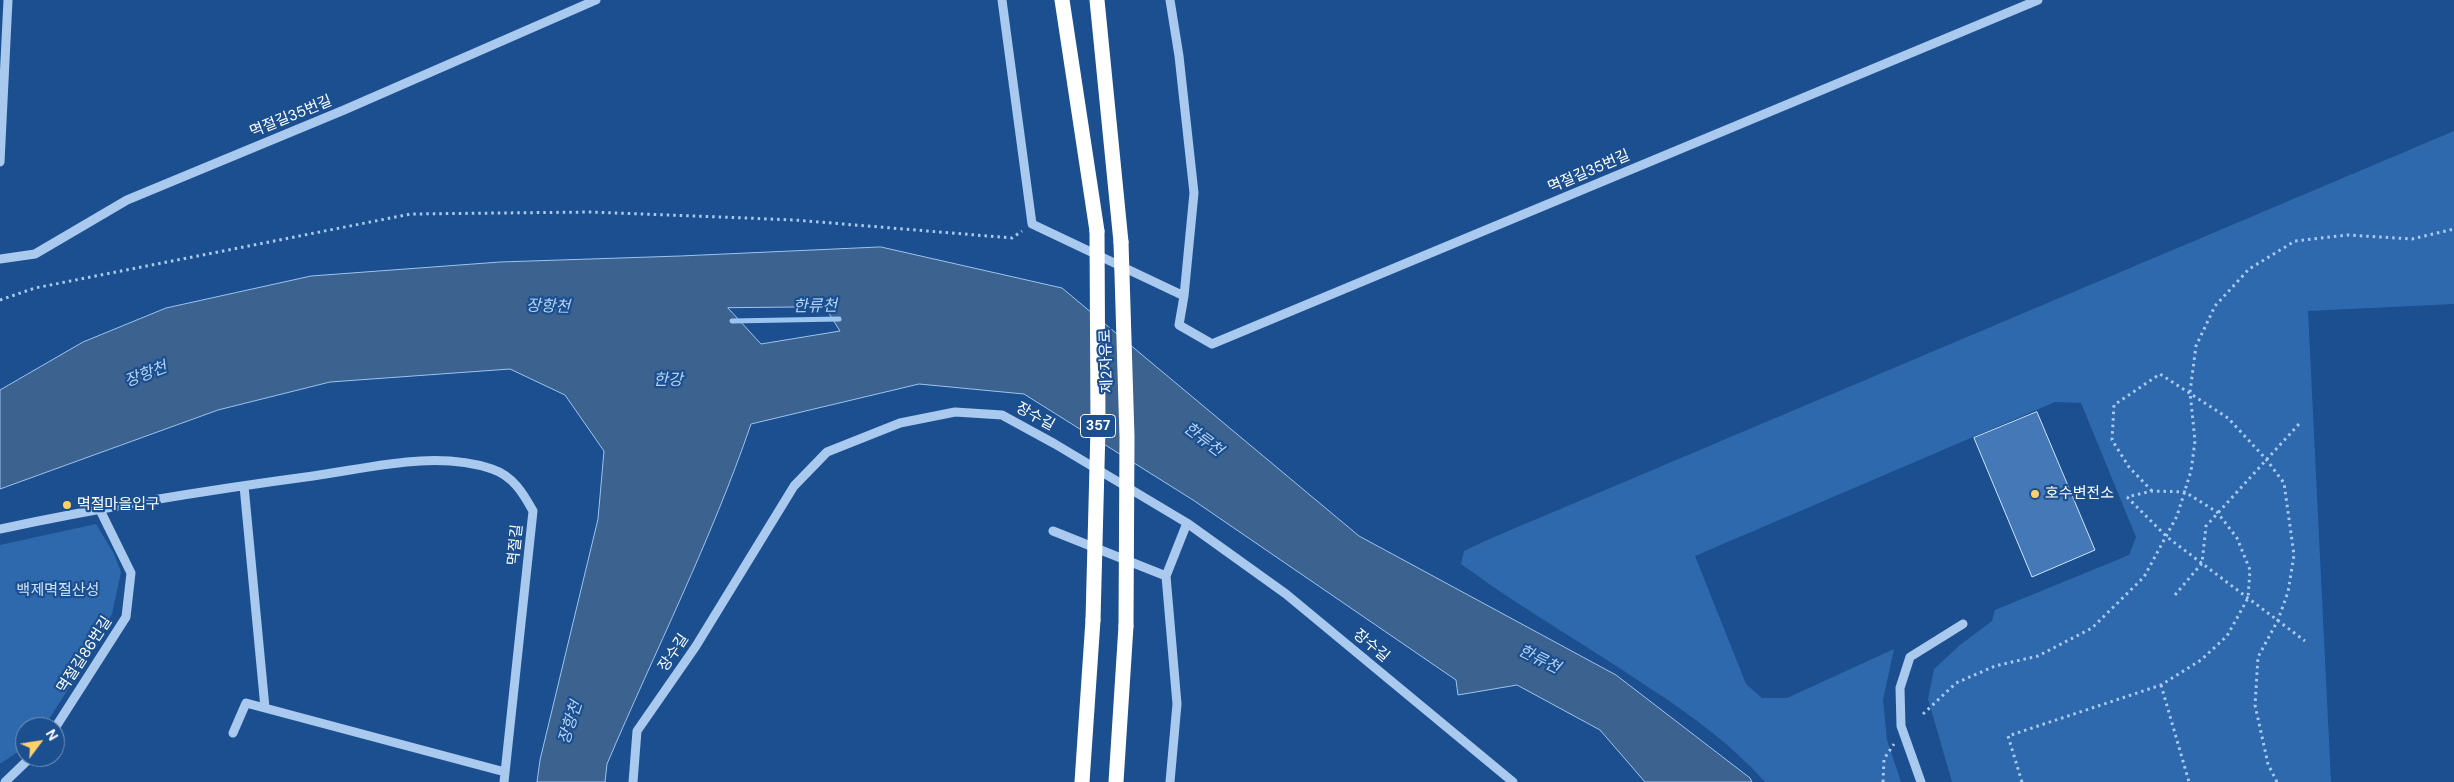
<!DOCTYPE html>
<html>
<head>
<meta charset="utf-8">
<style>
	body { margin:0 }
	#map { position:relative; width:2454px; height:782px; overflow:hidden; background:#1b4f8f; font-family:"DM Sans",sans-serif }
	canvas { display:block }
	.north { position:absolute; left:15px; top:717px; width:50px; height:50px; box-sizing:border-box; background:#1b4f8f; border:1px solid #7695bc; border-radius:50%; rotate:59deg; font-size:14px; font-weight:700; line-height:20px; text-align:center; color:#fff }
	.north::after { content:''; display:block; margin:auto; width:18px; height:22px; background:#ffd166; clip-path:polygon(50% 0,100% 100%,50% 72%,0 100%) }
</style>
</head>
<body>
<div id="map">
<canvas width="2454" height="782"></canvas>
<div class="north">N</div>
</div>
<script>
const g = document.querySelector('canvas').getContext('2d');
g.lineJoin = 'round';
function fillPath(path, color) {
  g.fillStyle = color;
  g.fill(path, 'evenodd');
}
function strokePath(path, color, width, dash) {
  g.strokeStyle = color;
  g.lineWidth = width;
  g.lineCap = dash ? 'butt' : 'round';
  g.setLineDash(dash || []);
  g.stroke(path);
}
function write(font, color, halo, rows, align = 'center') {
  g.font = font + ' "DM Sans","Noto Sans KR",sans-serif';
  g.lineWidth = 4.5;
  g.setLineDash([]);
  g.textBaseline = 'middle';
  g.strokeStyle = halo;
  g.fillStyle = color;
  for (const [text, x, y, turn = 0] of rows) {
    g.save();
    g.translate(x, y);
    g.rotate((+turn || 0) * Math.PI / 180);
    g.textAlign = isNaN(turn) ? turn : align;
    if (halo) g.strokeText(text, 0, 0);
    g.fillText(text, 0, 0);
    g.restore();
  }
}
fillPath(new Path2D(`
	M2454 131V304L2308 311 2331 782H1952L1928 699 1934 669 1960 645 1992 621 1995 610 2129 555 2136 537 2081 403 2055 402 1695 556 1746 684 1762 698H1787L1894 649 1883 700 1887 740 1901 782H1765C1731 744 1690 714 1648 687 1586 645 1521 608 1461 564L1464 551 1487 540Z
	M96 524 113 552 121 572 112 614 79 672 44 727H25V747L0 764V545Z`), '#2e69ad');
const water = new Path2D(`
	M881 247 1062 288 1359 536 1616 675 1750 778 1752 782H1645L1600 730 1517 685 1458 695 1456 680 1193 500 1024 394 919 384 751 424C711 541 655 651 607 764L605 782H537L540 760 598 519 604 451 565 395 510 369 330 382 218 410 0 489V390L83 342 166 308 311 276 500 262 680 256ZM825 307 840 331 761 344 728 308Z`);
fillPath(water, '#3c6290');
strokePath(water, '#9cc4f0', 1);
strokePath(new Path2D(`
	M732 321 839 319`), '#9cc4f0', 5);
const building = new Path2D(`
	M2037 412 2095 550 2032 577 1974 438Z`);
fillPath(building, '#4478b7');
strokePath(building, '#cfe3fa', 1);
strokePath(new Path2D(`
	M0 300 35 288 411 214 592 212 795 220 1012 238 1022 231
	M2152 491 2129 467 2112 440 2114 405 2160 374 2228 418 2266 459 2284 483 2294 555 2288 592 2278 620 2258 657 2255 705 2268 764 2277 782
	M2127 497 2167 537 2305 641
	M2175 595 2202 563 2206 526 2299 424
	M2161 685 2189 782
	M1923 714 1956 683 1995 666 2038 656 2092 628 2144 577 2177 516 2191 471 2195 441 2190 392 2196 346 2215 306 2249 269 2295 241 2348 235 2412 239 2454 229
	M1883 782 1884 759 1894 744
	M2022 782 2008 736 2161 685 2201 660 2227 636 2248 598 2250 570 2237 538 2217 512 2185 492 2152 491 2127 497`), '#a9c9ee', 3, [2.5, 4]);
strokePath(new Path2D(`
	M1002 0 1032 224 1184 296 1194 193 1179 56 1170 0
	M0 162 8 0
	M0 259 35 254 127 200 344 110 596 0
	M1184 296 1179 325 1212 344 2038 0
	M244 486 265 708
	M0 529C103 507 208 490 313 476 370 468 435 450 492 469 513 476 523 493 533 511L504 782
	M1053 531 1166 576
	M55 728 126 617 131 573 100 510
	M233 733 246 703 505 772
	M5 782 31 757
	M633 782 637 731 696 646 794 486 827 452 900 423 955 412 1002 415 1055 444 1187 523 1286 594 1513 782
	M1170 782 1177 704 1166 576 1187 523
	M1921 782 1901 726 1900 688 1910 657 1963 624`), '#a9c9ee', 9);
strokePath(new Path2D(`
	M1062 0 1097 231
	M1097 0 1121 242
	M1082 782 1093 620
	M1116 782 1126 626`), '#fff', 15);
strokePath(new Path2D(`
	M1121 242 1127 437 1126 626
	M1093 620 1098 428 1097 231`), '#fff', 15);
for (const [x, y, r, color] of [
	[2035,494,5,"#ffd166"],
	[67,505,5,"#ffd166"]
]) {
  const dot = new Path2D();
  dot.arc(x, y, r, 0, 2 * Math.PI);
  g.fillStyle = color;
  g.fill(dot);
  strokePath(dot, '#1b4f8f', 2);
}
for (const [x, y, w] of [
	[1098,426,35]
]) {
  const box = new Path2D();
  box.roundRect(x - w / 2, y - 11.5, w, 23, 4);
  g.fillStyle = '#1b4f8f';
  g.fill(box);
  strokePath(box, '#fff', 1);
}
write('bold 14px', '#fff', null, [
	["357",1098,426]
]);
write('15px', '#fff', '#1b4f8f', [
	["멱절길35번길",291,117,-22],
	["멱절길35번길",1589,172,-23],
	["제2자유로",1107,361,-92],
	["장수길",1035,417,29],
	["멱절길",516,545,-84],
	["장수길",1371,646,40],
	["장수길",674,653,-56],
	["멱절길86번길",85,655,-57]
]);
write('15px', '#fff', '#1b4f8f', [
	["호수변전소",2045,494],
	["멱절마을입구",77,505]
], 'left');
write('15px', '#cfe3fa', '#1b4f8f', [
	["백제멱절산성",58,591]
]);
write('italic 16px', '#b5d3f5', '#1b4f8f', [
	["장항천",548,307,2],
	["한류천",815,307,-1],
	["장항천",146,375,-21],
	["한강",668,381],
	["한류천",1203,440,37],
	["한류천",1539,660,26],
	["장항천",571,723,-72]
]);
</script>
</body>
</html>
